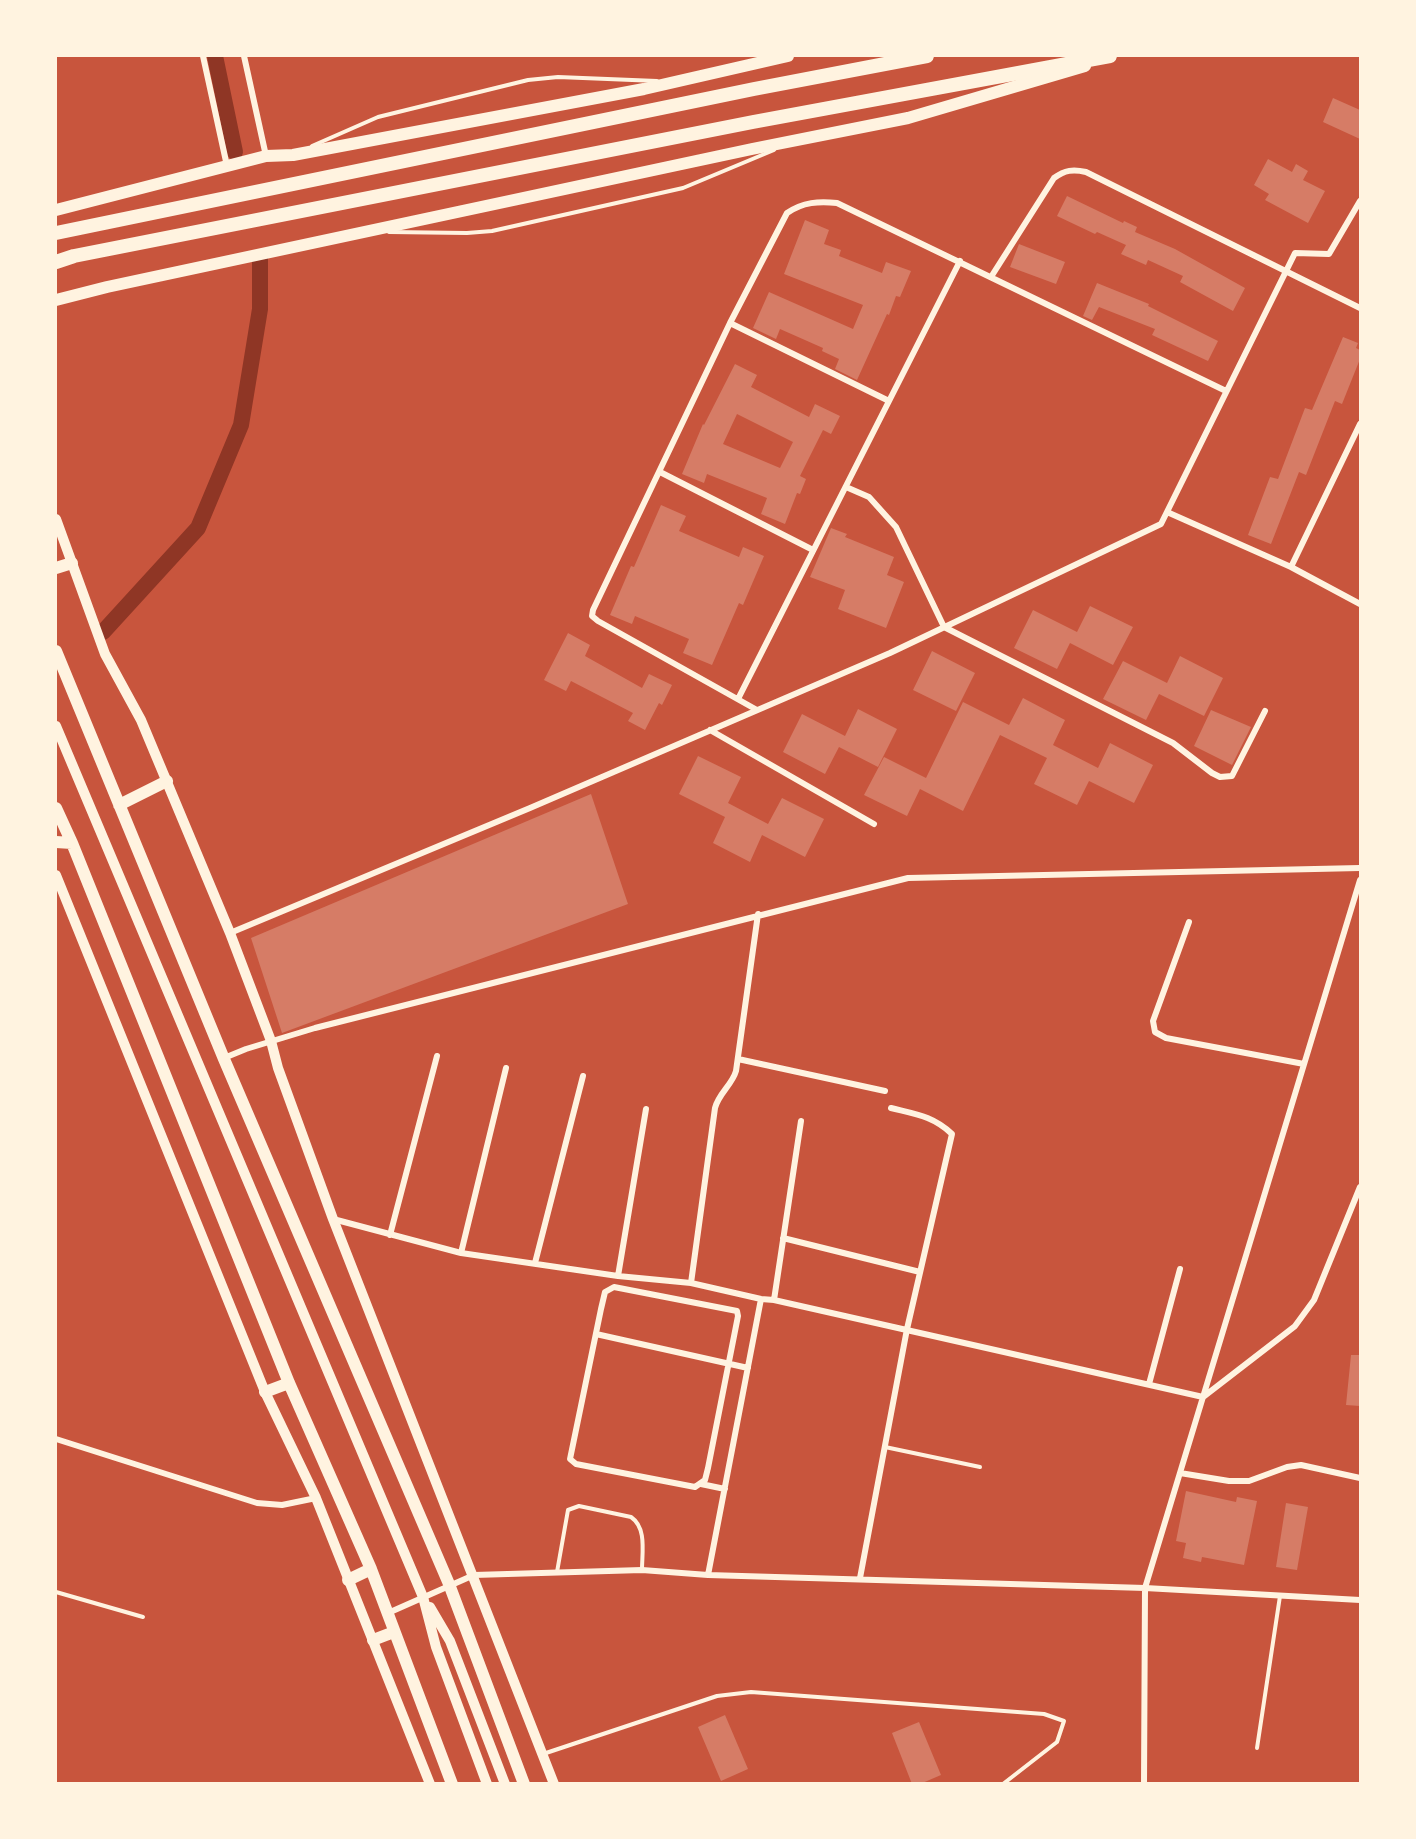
<!DOCTYPE html>
<html>
<head>
<meta charset="utf-8">
<style>
	body { margin:0 }
	#map { position:relative; width:1416px; height:1839px; overflow:hidden; background:#c8553d; font-family:"Asap Condensed",sans-serif }
	canvas { display:block }
	.frame { position:absolute; inset:0; border:57px solid #fff3e0; pointer-events:none }
</style>
</head>
<body>
<div id="map">
<canvas width="1416" height="1839"></canvas>
<div class="frame"></div>
</div>
<script>
const g = document.querySelector('canvas').getContext('2d');
g.lineJoin = 'round';
function strokePath(path, color, width, dash) {
  g.strokeStyle = color;
  g.lineWidth = width;
  g.lineCap = dash ? 'butt' : 'round';
  g.setLineDash(dash || []);
  g.stroke(path);
}
function fillPath(path, color) {
  g.fillStyle = color;
  g.fill(path, 'evenodd');
}
strokePath(new Path2D(`
	M215 56 235 152
	M103 632 198 528 241 425 260 309V258`), '#8f3625', 16);
fillPath(new Path2D(`
	M1333 98 1360 110V139L1323 122Z
	M1268 159 1292 172 1296 164 1308 171 1303 180 1325 191 1308 223 1265 200 1269 194 1254 185Z
	M1067 196 1123 223 1124 221 1137 227 1135 232 1175 249 1245 288 1233 311 1180 282 1183 276 1148 260 1146 265 1121 254 1126 245 1097 232 1095 234 1057 216Z
	M805 220 829 230 824 244 841 250 839 256 882 273 886 262 911 271 900 297 896 296 889 315 887 314 857 380 835 369 839 359 822 351 823 348 780 329 776 339 753 328 769 292 853 329 863 305 784 274Z
	M1019 244 1065 262 1056 284 1010 267Z
	M1097 283 1149 304 1148 306 1218 341 1208 361 1152 335 1155 329 1099 307 1092 320 1083 316Z
	M1343 337 1358 343 1356 348 1360 350V359L1342 404 1335 401 1306 475 1299 472 1271 544 1248 535 1270 477 1278 479 1305 408 1312 410Z
	M735 364 757 375 751 387 809 417 815 404 840 416 831 434 823 430 800 476 806 479 800 494 797 493 785 524 761 514 767 498 707 474 704 483 682 474 703 424 704 425ZM737 414 793 442 780 468 723 444Z
	M661 505 686 516 679 531 739 557 743 547 764 556 743 605 739 603 712 665 683 653 689 639 635 616 632 624 610 615 631 566 634 567Z
	M831 528 847 534 845 537 894 557 887 575 904 582 886 628 838 609 845 590 810 577Z
	M1090 606 1133 627 1113 665 1070 643 1057 669 1014 648 1033 610 1077 632Z
	M568 633 590 645 585 656 642 688 649 674 672 685 662 705 659 703 645 730 628 721 633 713 571 681 566 691 544 680Z
	M932 651 975 673 956 711 913 690Z
	M1180 656 1223 678 1204 716 1159 694 1146 720 1103 699 1123 661 1167 683Z
	M1023 698 1065 720 1053 745 1098 768 1110 743 1153 765 1134 803 1089 781 1077 805 1034 784 1047 758 1000 735 963 811 920 789 907 816 864 795 884 757 926 778 963 702 1009 725Z
	M858 709 897 729 878 767 839 747 825 774 783 752 802 714 845 736Z
	M1211 710 1251 727 1232 765 1194 746Z
	M698 756 741 777 728 803 768 824 782 798 824 819 805 857 762 835 750 862 713 843 725 817 679 794Z
	M591 794 628 904 282 1033 251 938Z
	M1351 1355H1360V1406L1346 1405Z
	M1186 1491 1236 1502 1237 1497 1257 1501 1244 1565 1202 1557 1201 1562 1183 1558 1186 1543 1176 1541Z
	M1286 1503 1308 1507 1297 1570 1276 1567Z
	M725 1715 748 1769 721 1781 698 1727Z
	M919 1722 941 1775 920 1784H912L892 1733Z`), '#d67c66');
strokePath(new Path2D(`
	M312 146 378 117 528 80 558 77 657 81
	M389 232 467 233 492 231 683 188 774 150
	M885 1447 980 1467
	M557 1572 568 1510 579 1506 631 1517C647 1528 642 1552 642 1570
	M56 1592 143 1617
	M1257 1748 1280 1596
	M543 1754 717 1696 751 1692 1044 1714 1064 1721 1057 1742 1003 1784`), '#fff3e0', 4);
strokePath(new Path2D(`
	M203 56 227 166
	M244 56 266 156
	M991 277 1054 178C1065 170 1073 169 1086 172L1360 308
	M730 323 889 401
	M660 472 813 550
	M846 487 869 497 896 527 944 627 1173 743 1212 773 1220 777 1232 776 1265 711
	M1167 512 1291 567 1360 424
	M1291 567 1360 604
	M738 699 960 261
	M757 710 598 621 592 616 593 610 730 323 787 213C803 202 819 201 837 203L1226 391
	M710 730 874 824
	M1189 922 1153 1021 1155 1032 1166 1038 1304 1064
	M230 933 530 808 890 653 1161 524 1295 253 1329 254 1360 201
	M224 1058 246 1049 315 1028 908 878 1360 868
	M738 1059 885 1091
	M333 1219 461 1253 618 1276 691 1283 761 1299 774 1300 1203 1397 1295 1326 1314 1300 1360 1187
	M390 1235 437 1056
	M783 1238 920 1272
	M461 1253 506 1068
	M535 1263 583 1076
	M618 1276 646 1109
	M691 1283 715 1108C719 1093 732 1085 736 1071L758 914
	M614 1287 737 1311 738 1316 708 1468 705 1480 695 1487 576 1464 570 1459 601 1309 605 1292Z
	M774 1300 801 1121
	M596 1334 748 1368
	M1149 1384 1180 1269
	M56 1439 257 1503 282 1505 316 1498
	M1180 1473 1229 1481H1249L1287 1467 1301 1465 1360 1478
	M701 1484 725 1489
	M708 1575 761 1299
	M860 1578 907 1329 952 1134C933 1116 915 1114 891 1108
	M388 1613 474 1575 642 1570 708 1575 1145 1588 1360 1600
	M1144 1784 1145 1588 1360 880`), '#fff3e0', 6);
strokePath(new Path2D(`
	M56 519 105 654 141 720 230 933 271 1041 278 1068 333 1219 554 1784
	M56 875 265 1392 316 1498 430 1784`), '#fff3e0', 10);
strokePath(new Path2D(`
	M56 726 423 1597 436 1647 487 1784
	M430 1607 450 1641 505 1784`), '#fff3e0', 10);
strokePath(new Path2D(`
	M56 210 266 156 293 155 644 89 788 56
	M56 300 107 287 752 149 908 118 1085 66
	M56 568 72 563
	M56 651 224 1059 449 1584 524 1784
	M119 805 167 781
	M56 808 72 843 289 1383 371 1569 452 1784
	M56 842 72 843
	M265 1392 289 1383
	M348 1580 371 1569
	M373 1640 394 1632`), '#fff3e0', 12);
strokePath(new Path2D(`
	M56 233 754 89 927 56
	M56 262 74 256 753 122 1110 56`), '#fff3e0', 14);
</script>
</body>
</html>
